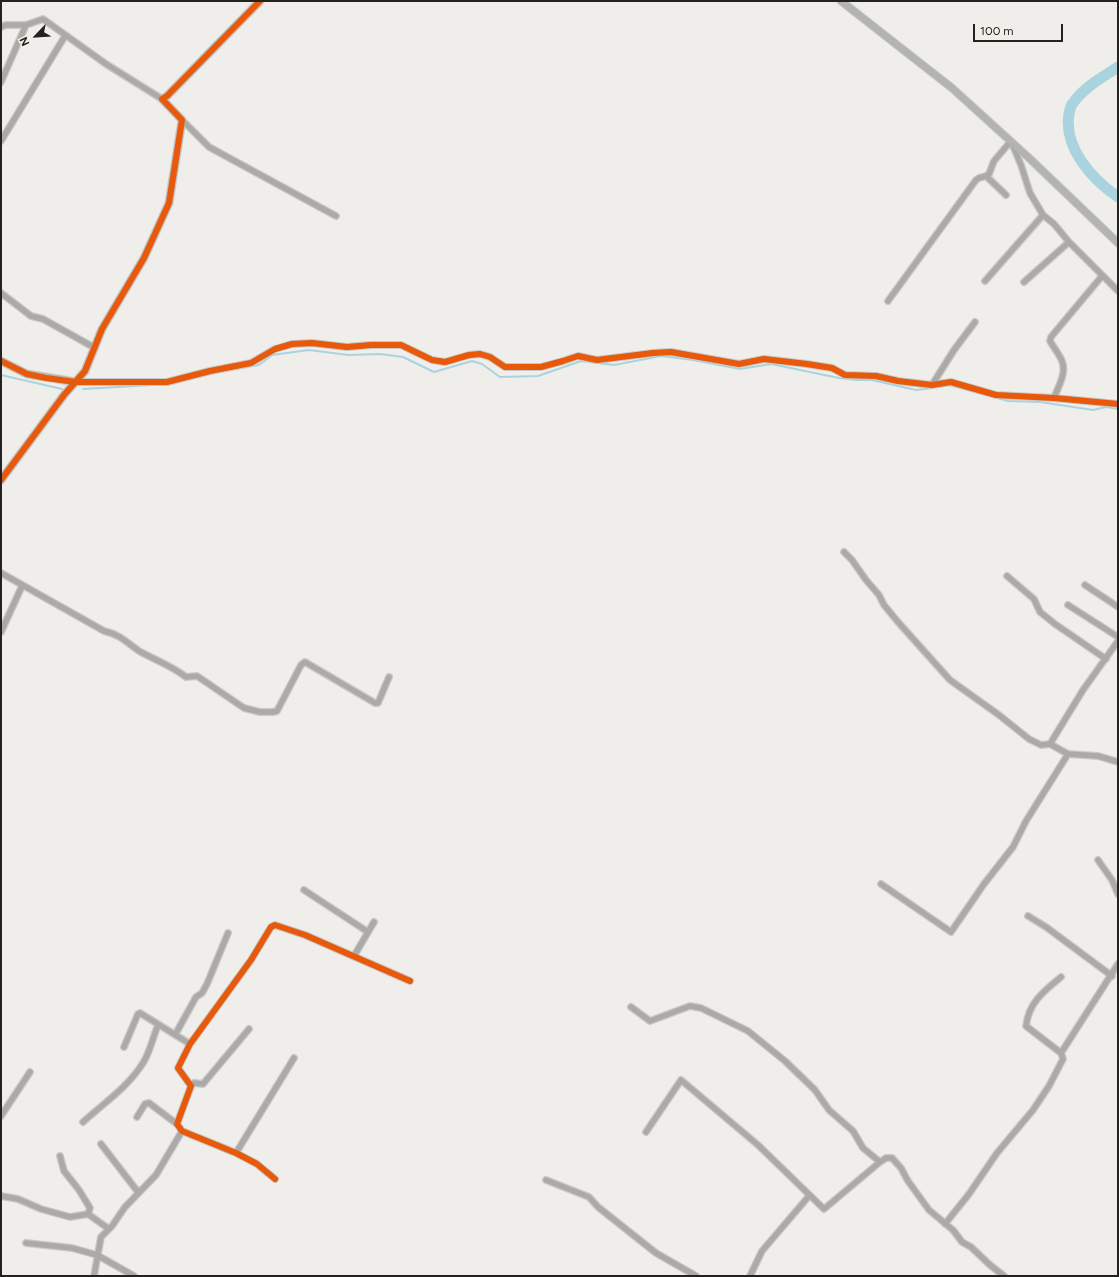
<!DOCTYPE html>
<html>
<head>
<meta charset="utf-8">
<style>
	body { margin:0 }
	#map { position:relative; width:1119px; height:1277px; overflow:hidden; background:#f0eeea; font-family:Figtree,sans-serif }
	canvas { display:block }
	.frame { position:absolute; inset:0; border:2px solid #242220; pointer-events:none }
	.north { position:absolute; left:16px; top:16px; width:40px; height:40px; -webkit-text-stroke:3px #f4efe6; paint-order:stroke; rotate:245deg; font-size:11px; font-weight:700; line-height:16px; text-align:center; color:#242220 }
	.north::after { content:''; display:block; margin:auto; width:14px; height:18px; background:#242220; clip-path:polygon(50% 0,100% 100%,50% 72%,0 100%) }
	.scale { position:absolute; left:973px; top:24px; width:90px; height:18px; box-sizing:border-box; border:2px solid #242220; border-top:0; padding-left:5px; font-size:12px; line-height:14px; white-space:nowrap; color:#242220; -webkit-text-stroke:3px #f4efe6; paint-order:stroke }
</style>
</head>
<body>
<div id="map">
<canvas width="1119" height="1277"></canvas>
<div class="frame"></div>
<div class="north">N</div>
<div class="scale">100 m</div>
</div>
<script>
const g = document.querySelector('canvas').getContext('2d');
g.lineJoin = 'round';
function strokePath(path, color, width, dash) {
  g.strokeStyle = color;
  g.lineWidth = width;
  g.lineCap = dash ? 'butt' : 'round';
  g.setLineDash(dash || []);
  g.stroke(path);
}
strokePath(new Path2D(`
	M217 372 259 365 272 355 309 350 348 355 380 354 403 357 434 372 472 361 482 364 500 377 538 376 581 361 614 365 661 356 693 360 740 369 771 364 839 378 857 380H872L916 390 932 388
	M1 375 62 389
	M942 386 949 385 1008 401 1040 402 1093 410 1106 407 1118 409
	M83 389 169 384`), '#aad3e0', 2);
strokePath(new Path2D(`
	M1118 67C1103 77 1084 87 1073 103 1070 106 1070 111 1069 114 1063 148 1093 180 1118 197`), '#aad3e0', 11);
const street = new Path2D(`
	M1 27 6 25H26L43 19 106 64 162 99
	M1 82 26 25
	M182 120 209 147 336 216
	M1 141 65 36
	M986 176 1006 195
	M985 281 1043 215
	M1024 282 1069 242
	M1 293 31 316 43 319 95 348
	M888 301 976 180 979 178 986 176 989 174 994 161 1011 141 1021 165 1030 193 1043 215 1054 224 1069 242 1118 291
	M76 382H167L210 371 251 363 275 349 292 344 312 343 347 347 371 345H401L432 360 445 362 469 355 480 354 490 357 505 367H541L563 361 578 356 597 360 653 353 671 352 739 364 764 359 807 364 832 368 845 375 876 376 898 381 932 385 951 382 996 395 1054 398 1118 404
	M932 385 954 350 975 322
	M1054 398C1058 387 1067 373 1062 361 1059 354 1054 348 1050 341L1051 337 1102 276
	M844 552 852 560 866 580 879 595 884 605 898 622 950 680 999 715 1029 739 1041 745 1050 744 1068 754 1098 756 1118 762
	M1 573 104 631C121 635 126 642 139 651 155 660 172 666 186 677L197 676 244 708 260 712H273L277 711 301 665 305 662 375 703H378L389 677
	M1007 576 1034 599 1040 612 1055 624 1106 659
	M1085 585 1118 607
	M1068 605 1118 637
	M1 632 22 586
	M1050 744 1083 690 1118 641
	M1098 860 1112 880 1118 894
	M881 884 951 932 984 884 1013 847 1026 821 1068 754
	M304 890 368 932
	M1028 916 1046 927 1112 976
	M354 956 374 922
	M631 1007 650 1021 690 1006 701 1008 748 1031 785 1061 815 1090 829 1110 853 1131 863 1148 880 1162 886 1158H892L901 1168 908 1181 929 1210 953 1230 962 1242 971 1247 990 1265 1004 1276
	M175 1035 196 997 202 993 207 984 228 933
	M124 1047 138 1014 140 1013 190 1044
	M1061 1053 1118 964
	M191 1086 194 1083 203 1084 249 1029
	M1 1116 30 1072
	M137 1117 145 1104 149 1103 177 1124
	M83 1122C104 1103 128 1087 143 1063 150 1052 153 1037 158 1025
	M646 1132 681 1080 758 1145 824 1209 880 1162
	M101 1144 138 1192
	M236 1153 294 1058
	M60 1156 64 1171 79 1190 90 1208 88 1214 109 1229
	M275 1179 257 1164 236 1153 182 1131 177 1124 191 1086 178 1068 190 1044 251 960 271 927 275 925 305 935 410 981
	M546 1180 589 1197 598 1207 656 1253 696 1276
	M1 1196 18 1199 41 1209 70 1217 88 1214
	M945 1224 969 1194 997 1153 1033 1110 1049 1086 1063 1059 1061 1053 1026 1026C1029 1002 1044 991 1061 977
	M26 1243 72 1248 97 1255 134 1276
	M94 1276 101 1237 112 1226 125 1207 156 1175 182 1131
	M750 1276 762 1251 809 1196`);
const secondary = new Path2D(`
	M841 1 952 88 1028 157 1118 243
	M1 361 27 374 76 382
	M1 480 64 395 85 371 102 329 144 258 169 203 182 120 162 99 167 96 260 1`);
strokePath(street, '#cac9c6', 8);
strokePath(secondary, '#cac9c6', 9);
strokePath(street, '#acaaa9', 5.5);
strokePath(secondary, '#b4b3b3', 7);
strokePath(new Path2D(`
	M1 361 27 374 46 378 76 382H167L210 371 251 363 275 349 292 344 312 343 347 347 371 345H401L432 360 445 362 469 355 480 354 490 357 505 367H541L563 361 578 356 597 360 653 353 671 352 739 364 764 359 807 364 832 368 845 375 876 376 898 381 932 385 951 382 996 395 1054 398 1118 404
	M1 480 64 395 85 371 102 329 144 258 169 203 182 120 162 99 167 96 260 1
	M275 1179 257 1164 236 1153 182 1131 177 1124 191 1086 178 1068 190 1044 251 960 271 927 275 925 305 935 410 981`), '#e8590c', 6);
</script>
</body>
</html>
